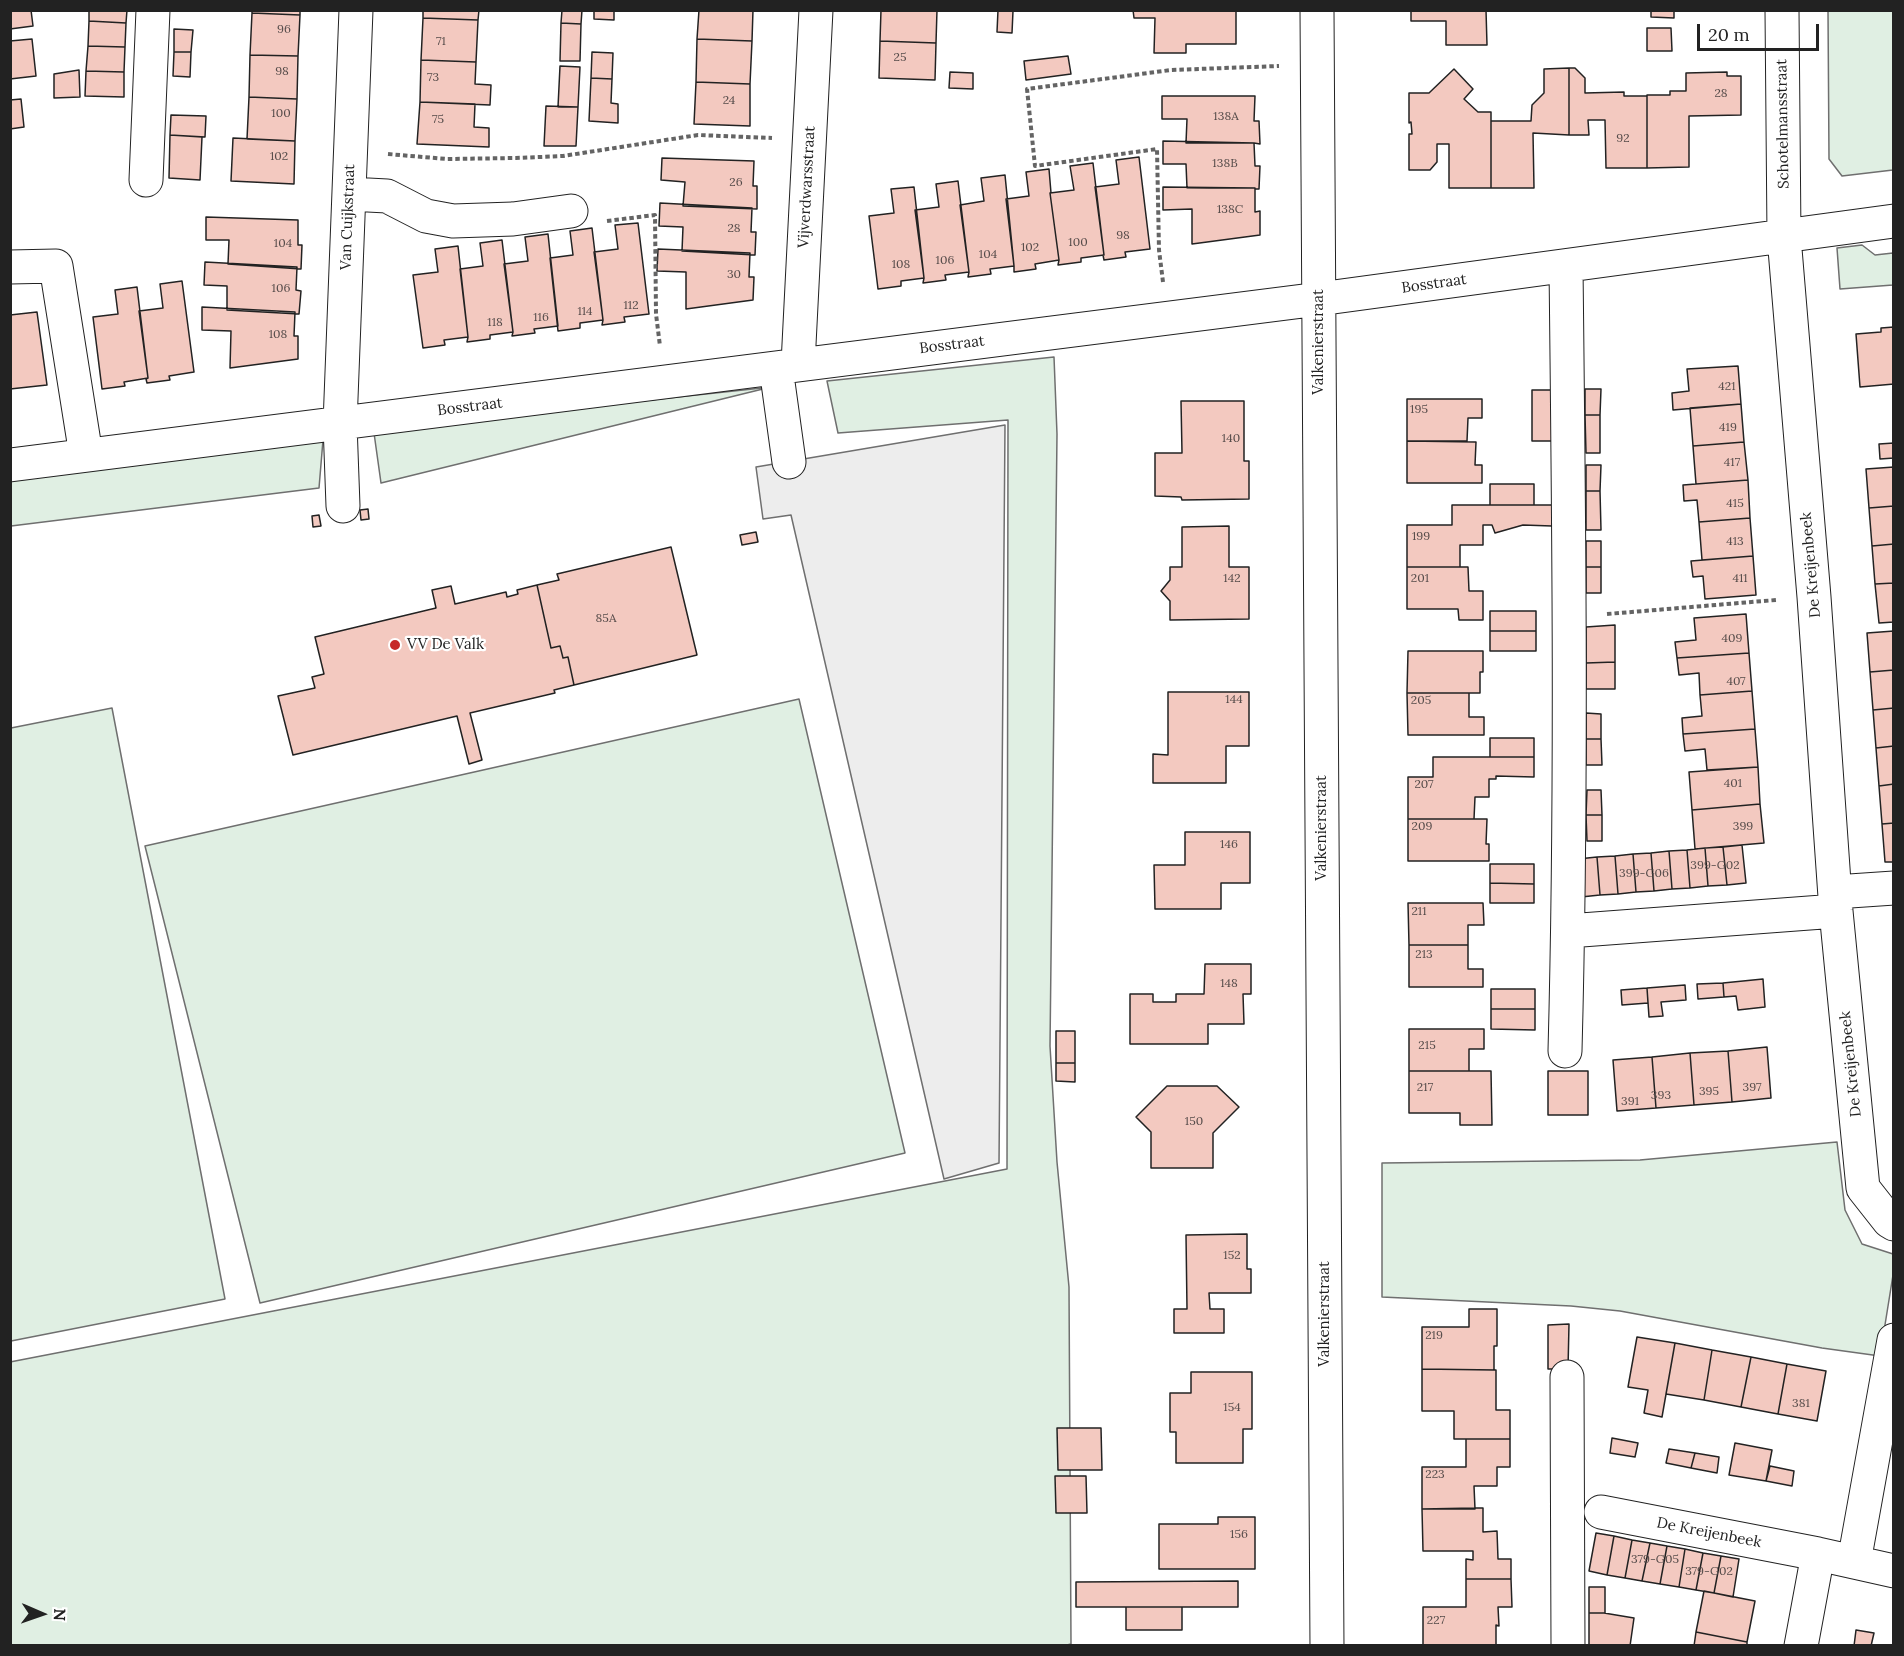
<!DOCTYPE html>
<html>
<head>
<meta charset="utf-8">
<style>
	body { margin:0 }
	#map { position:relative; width:1904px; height:1656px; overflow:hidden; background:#fff; font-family:Lora,serif }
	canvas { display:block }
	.frame { position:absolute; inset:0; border:12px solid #222; pointer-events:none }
	.north { position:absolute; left:12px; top:1584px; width:60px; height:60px; -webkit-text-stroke:4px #fff; paint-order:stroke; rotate:92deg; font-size:16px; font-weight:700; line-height:24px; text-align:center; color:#222 }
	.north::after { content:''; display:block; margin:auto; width:21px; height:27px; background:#222; clip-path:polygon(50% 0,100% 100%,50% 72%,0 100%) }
	.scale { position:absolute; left:1697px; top:24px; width:122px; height:27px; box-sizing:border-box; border:3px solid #222; border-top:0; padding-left:8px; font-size:18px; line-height:21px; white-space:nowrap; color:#222; -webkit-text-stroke:4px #fff; paint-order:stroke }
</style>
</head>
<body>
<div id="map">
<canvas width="1904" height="1656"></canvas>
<div class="frame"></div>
<div class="north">N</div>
<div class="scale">20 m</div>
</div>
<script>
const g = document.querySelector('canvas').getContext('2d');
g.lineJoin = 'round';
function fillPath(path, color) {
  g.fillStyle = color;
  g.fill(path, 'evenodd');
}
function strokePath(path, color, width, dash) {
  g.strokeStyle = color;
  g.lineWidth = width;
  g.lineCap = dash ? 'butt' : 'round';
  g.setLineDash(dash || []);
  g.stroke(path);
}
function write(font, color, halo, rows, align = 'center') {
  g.font = font + ' Lora,serif';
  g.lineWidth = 4.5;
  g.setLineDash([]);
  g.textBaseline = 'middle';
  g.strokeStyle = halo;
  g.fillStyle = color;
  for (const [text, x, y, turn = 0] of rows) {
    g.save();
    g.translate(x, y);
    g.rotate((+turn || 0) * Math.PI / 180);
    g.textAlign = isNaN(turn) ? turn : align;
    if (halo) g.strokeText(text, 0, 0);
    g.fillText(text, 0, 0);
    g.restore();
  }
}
const green = new Path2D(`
	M1828 11H1893V170L1842 176 1829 159Z
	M1862 245 1875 255 1893 253V285L1840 289 1837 248Z
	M1054 357 1057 434 1050 1046 1057 1162 1069 1287 1071 1644 1063 1646 11 1645 10 1362 1007 1169 1008 420 838 433 827 381Z
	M771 387 381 483 374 433 585 407Z
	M323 440 319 488 11 526 10 479Z
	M799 699 905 1153 260 1303 145 846Z
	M112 708 225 1299 11 1341V728Z
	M1837 1142 1845 1210 1862 1244 1893 1254V1275L1880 1356 1822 1348 1620 1311 1571 1306 1382 1297V1163L1640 1160Z`);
fillPath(green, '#e0efe3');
strokePath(green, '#6f6f6f', 1.5);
const parking = new Path2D(`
	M1005 425 999 1163 944 1179 791 515 763 519 756 467Z`);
fillPath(parking, '#ededed');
strokePath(parking, '#6f6f6f', 1.5);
const building = new Path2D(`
	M10 10H31L33 26 10 29Z
	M89 10H127L126 23 89 21Z
	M252 10H300V15L252 13Z
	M423 10H479L478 20 423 18Z
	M562 10H582L581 24 561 23Z
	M594 10H614V20L594 19Z
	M699 10H753L752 41 697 39Z
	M881 10H937L936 43 880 41Z
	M998 10 1013 11 1012 33 997 32Z
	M1133 10H1236V44H1186V53H1154L1155 18H1134Z
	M1411 10H1486L1487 45H1446V21H1411Z
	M1651 10H1674V18L1651 17Z
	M252 13 300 15 298 56 250 55Z
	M423 18 478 20 476 62 421 60Z
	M89 21 126 23 125 47 88 46Z
	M561 23 581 24 580 61H560Z
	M1647 28H1671L1672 51H1647Z
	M174 29 193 30 191 52H174Z
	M32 39 36 76 10 79V41Z
	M697 39 752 41 750 84 696 82Z
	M880 41 936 43 935 80 879 78Z
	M88 46 125 47 124 72 86 71Z
	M174 52H191L190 77 173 76Z
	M592 52 613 53 612 79 591 78Z
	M250 55 298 56 297 99 249 97Z
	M1068 56 1071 74 1026 80 1024 61Z
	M421 60 476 62 475 84 491 85 490 105 420 102Z
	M560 66 580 67 578 107H558Z
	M1569 68V135L1533 133 1534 188H1491V121H1531L1532 105 1544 93V69Z
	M1569 68H1575L1585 78V93L1624 92V96H1647V168H1606L1605 120H1588L1589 135H1569Z
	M1454 69 1473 89 1464 99 1478 112H1491V188H1449V144H1437V162L1430 170H1409V134H1412L1411 122 1409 123V93H1429Z
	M79 70 80 97 54 98V74Z
	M86 71 124 72V97L85 96Z
	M950 72 973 73V89L949 88Z
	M1727 72V76H1741V115L1689 116V167L1647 168V95H1670V91H1686V73Z
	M591 78 612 79 611 103 618 104V123L589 121Z
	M696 82 750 84V126L694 124Z
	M1162 96H1255L1254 121H1259L1260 144 1254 143H1186L1187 119H1162Z
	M249 97 297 99 295 141 247 139Z
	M21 99 24 127 10 129V100Z
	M420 102 475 104 474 127 489 128V147L417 144Z
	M546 106 578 107 576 146H544Z
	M171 115 206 116 205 137 170 135Z
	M170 135 202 137 200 180 169 178Z
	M233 138 295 141 294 184 231 181Z
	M1163 141 1254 143 1255 166H1260L1259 189H1255V188H1187L1186 164H1163Z
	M1139 157 1150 249 1125 252 1126 257 1104 260 1103 255H1104L1095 187 1119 184 1116 160Z
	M662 158 754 161 753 186H757V209L683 206 685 182 661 180Z
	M1093 163 1104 255 1081 258V262L1058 265 1059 260 1050 193 1074 190 1070 166Z
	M1049 169 1051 193H1050L1059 260 1035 264 1036 269 1014 272V266L1006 199 1029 196 1026 172Z
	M1005 175 1014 266 990 269 991 274 968 277 969 272 960 205 984 201 981 178Z
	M958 181 969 272 945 275 946 280 923 283 924 278 915 210 939 207 936 184Z
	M914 187 924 278 901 281V286L878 289 869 216 894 213 891 189Z
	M1163 187 1255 188V212L1260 211V235L1192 244V209L1163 210Z
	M660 203 752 208 751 232H756L755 255 682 251 683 227 659 226Z
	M206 217 298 220V245H302L301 269 228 264 229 240H206Z
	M638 223 649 314 624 317 625 322 602 325 603 320 594 252 618 249 615 225Z
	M592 228 603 320 580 323V328L558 331 550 258 573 255 570 231Z
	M548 234 558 326 534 329 535 333 512 336 513 332 504 264 528 261 525 237Z
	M502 240 513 332 490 335V339L467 342 468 337 460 269 483 266 480 243Z
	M458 246 468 337 444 340 445 345 423 348 413 275 438 272 435 249Z
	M658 249 750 253 749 277H754L753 300 686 309V272L657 271Z
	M205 262 297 267 296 290 301 291 299 314 227 310V286L204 285Z
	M182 281 194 372 169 376 170 380 147 383 146 379 148 378 139 311 163 308 160 284Z
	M137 287 148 378 124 382 125 386 102 389 93 317 118 314 115 290Z
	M202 307 295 312 294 336H298V359L230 368 231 331 202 330Z
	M37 312 47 385 10 389V315Z
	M1894 327V384L1860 387 1856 334 1881 332V328Z
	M1738 366 1741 404 1673 410 1672 393 1689 391 1687 369Z
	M1585 389H1601L1600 415H1585Z
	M1532 390H1552V441H1532Z
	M1407 399H1482V418H1468L1467 441H1407Z
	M1181 401H1244V461H1249V499L1182 500 1181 497 1155 496V453H1182Z
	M1741 404 1744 442 1693 446 1690 408Z
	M1585 415H1600V453H1586Z
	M1407 441 1476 442 1475 465H1482V483H1407Z
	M1744 442 1748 480 1696 484 1693 446Z
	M1894 443V458L1880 459 1879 444Z
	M1586 465H1601L1600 491H1586Z
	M1894 467V506L1869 508 1866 469Z
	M1748 480 1750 518 1699 522 1697 500 1684 501 1683 485Z
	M1490 484H1534V505H1490Z
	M1586 491H1600L1601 530H1586Z
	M1452 505H1552V526L1523 525 1495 533 1492 525H1483V545H1460V567H1407V525H1452Z
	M1894 506V544L1872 546 1869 508Z
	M368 509 369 519 361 520 360 510Z
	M319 515 321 526 313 527 312 516Z
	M1750 518 1753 556 1702 560 1699 522Z
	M1229 526V567H1249V619L1170 620V601L1161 591 1170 580V567H1182V527Z
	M756 532 758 542 742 545 740 535Z
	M1586 541H1601V567H1586Z
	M1894 544V583L1875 584 1872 546Z
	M671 547 697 655 574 685 568 657 563 658 560 646 551 648 537 585 559 580 557 574Z
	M1753 556 1756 595 1705 599 1703 576 1693 577 1691 561Z
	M1407 567H1468L1469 591H1483V620H1459L1458 609H1407Z
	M1586 567H1601V593H1586Z
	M1894 583V622L1879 623 1875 584Z
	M537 585 551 648 560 646 563 658 568 657 574 685 554 690 555 693 470 713 482 760 469 764 457 716 293 755 278 696 315 688 312 677 324 674 315 637 436 608 432 590 451 586 455 604 506 592 507 597 518 594 517 590Z
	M1490 611H1536V631H1490Z
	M1746 614 1749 653 1677 658 1675 642 1696 640 1694 618Z
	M1615 625V662L1586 663V627Z
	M1490 631H1536V651H1490Z
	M1894 631V670L1870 672 1867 633Z
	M1408 651H1483V672H1480V693H1407Z
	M1749 653 1752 691 1700 695 1699 673 1679 675 1677 658Z
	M1615 662V689H1586V663Z
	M1894 670V708L1873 710 1870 672Z
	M1752 691 1755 729 1683 734 1682 718 1702 716 1700 695Z
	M1168 692H1249V746H1226V783H1153V754L1168 755Z
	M1407 693H1469V717H1484V735H1408Z
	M1894 708V746L1876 748 1873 710Z
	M1586 713 1601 714V739H1586Z
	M1755 729 1758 767 1707 770 1705 749 1685 751 1683 734Z
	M1490 738H1534V757H1490Z
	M1586 739H1601L1602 765H1586Z
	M1894 746V784L1879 786 1876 748Z
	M1433 757H1534V777L1496 776V779H1489V797H1475L1474 819H1408V777H1433Z
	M1758 767 1760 804 1692 810 1689 772Z
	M1894 784V823L1882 824 1879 786Z
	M1587 790H1601L1602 815H1586Z
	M1760 804 1764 843 1695 849 1692 810Z
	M1586 815H1602V841H1587Z
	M1408 819H1487L1486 844H1489V861H1408Z
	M1894 823V862H1885L1882 824Z
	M1185 832H1250V883H1221V909H1155L1154 865H1185Z
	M1742 845 1746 883 1727 885 1723 847Z
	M1723 847 1727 885 1708 886 1705 848Z
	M1705 848 1708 886 1690 888 1687 850Z
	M1687 850 1690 888 1672 889 1669 851Z
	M1669 851 1672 889 1654 891 1651 853Z
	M1651 853 1654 891 1636 892 1633 854Z
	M1633 854 1636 892 1618 894 1615 856Z
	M1615 856 1618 894 1600 895 1597 857Z
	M1597 857 1600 895 1581 897 1578 859Z
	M1490 864H1534V884L1490 883Z
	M1490 883 1534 884V903H1490Z
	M1408 903H1483L1484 925H1468V945H1409Z
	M1409 945H1468V969H1483V987H1409Z
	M1205 964H1251V994H1243L1244 1024H1208V1044H1130V994H1153V1002H1176V994H1204Z
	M1763 979 1765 1007 1738 1010 1736 996 1724 997 1723 983Z
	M1723 983 1724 997 1698 999 1697 984Z
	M1685 985 1686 1000 1661 1002 1663 1016 1649 1017 1647 988Z
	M1647 988 1648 1003 1622 1005 1621 990Z
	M1491 989H1535V1009H1491Z
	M1491 1009H1535V1030L1491 1029Z
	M1409 1029H1484V1049H1469V1071H1409Z
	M1056 1031H1075V1063H1056Z
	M1767 1047 1771 1098 1732 1102 1728 1051Z
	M1728 1051 1732 1102 1694 1105 1690 1053Z
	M1690 1053 1694 1105 1656 1108 1652 1057Z
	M1652 1057 1656 1108 1617 1111 1613 1060Z
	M1056 1063H1075V1082L1056 1081Z
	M1409 1071H1491L1492 1125H1460V1113H1409Z
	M1548 1071H1588V1115H1548Z
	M1167 1086H1217L1239 1107 1213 1133V1168H1151V1132L1136 1117Z
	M1247 1234V1269H1251V1293H1209L1210 1309H1224V1333H1174V1309H1187L1186 1235Z
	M1469 1309H1497V1346H1494V1370L1422 1369V1327H1469Z
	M1569 1324 1568 1369H1548V1325Z
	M1637 1337 1675 1343 1662 1417 1644 1413 1648 1390 1628 1387Z
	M1675 1343 1712 1350 1704 1400 1666 1394Z
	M1712 1350 1751 1357 1741 1407 1704 1400Z
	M1751 1357 1787 1364 1778 1414 1741 1407Z
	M1787 1364 1826 1371 1817 1421 1778 1414Z
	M1422 1369 1496 1370V1410H1510V1439H1454V1411H1422Z
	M1191 1372H1252V1429H1243V1463H1176V1432H1170V1393H1191Z
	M1057 1428H1101L1102 1470H1058Z
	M1612 1438 1638 1443 1635 1457 1610 1453Z
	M1466 1439H1510V1467H1497V1486H1474L1475 1509H1422V1467H1466Z
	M1735 1443 1772 1450 1766 1481 1729 1475Z
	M1669 1449 1695 1453 1691 1468 1666 1463Z
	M1695 1453 1719 1457 1717 1473 1691 1468Z
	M1770 1466 1794 1471 1792 1486 1766 1481Z
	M1055 1476H1086L1087 1513H1056Z
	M1475 1508H1483V1532L1497 1531 1498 1559H1511V1579H1466V1559L1473 1560V1551H1423L1422 1509Z
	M1218 1517H1255V1569H1159V1524H1218Z
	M1596 1533 1614 1536 1607 1575 1589 1571Z
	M1614 1536 1632 1540 1625 1578 1607 1575Z
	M1632 1540 1650 1543 1642 1581 1625 1578Z
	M1650 1543 1667 1546 1660 1584 1642 1581Z
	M1667 1546 1685 1549 1679 1587 1660 1584Z
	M1685 1549 1703 1553 1696 1590 1679 1587Z
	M1703 1553 1721 1556 1714 1593 1696 1590Z
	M1721 1556 1739 1559 1733 1597 1714 1593Z
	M1466 1579H1511L1512 1607H1498L1499 1626 1496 1625V1646H1423V1607H1466Z
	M1238 1581V1607H1076V1582Z
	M1589 1587H1605V1613H1589Z
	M1704 1591 1755 1601 1747 1642 1696 1632Z
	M1126 1607H1182V1630H1126Z
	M1589 1613H1604L1634 1618 1630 1646H1589Z
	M1856 1630 1874 1633 1871 1646H1854Z
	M1696 1632 1747 1642V1646H1694Z`);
fillPath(building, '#f3c9c0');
strokePath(building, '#222', 1.5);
const minor = new Path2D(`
	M1317 10 1327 1646
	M1782 10 1784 237 1814 597 1836 911 1863 1188 1889 1221 1894 1224
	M146 180 153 10
	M349 194 387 196 426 216 453 221 513 219 571 211
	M10 267 56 266 86 455
	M798 364 816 10
	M776 368 789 462
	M10 465 1319 299 1894 221
	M343 506 340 424 356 10
	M1835 892 1894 888
	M1568 931 1836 911
	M1565 1051C1572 789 1569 527 1566 266
	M1567 1377 1568 1646
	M1601 1512 1818 1554 1894 1571
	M1854 1562 1894 1340
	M1801 1646 1818 1554`);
strokePath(minor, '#222', 35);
strokePath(new Path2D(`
	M388 154 447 159 516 158 563 156 698 135 772 138
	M607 221 655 215 656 314 660 346
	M1163 282 1159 250 1157 149 1035 166 1027 89 1171 70 1279 66
	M1607 614 1776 600`), '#646464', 4, [4.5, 3]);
strokePath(minor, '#fff', 33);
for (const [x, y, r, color] of [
	[395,645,6,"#c62828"]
]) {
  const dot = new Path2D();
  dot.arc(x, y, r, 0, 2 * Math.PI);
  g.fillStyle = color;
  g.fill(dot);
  strokePath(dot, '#fff', 2);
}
write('12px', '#564c4a', null, [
	["96",284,30],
	["71",441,42],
	["25",900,58],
	["98",282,72],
	["73",433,78],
	["28",1721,94],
	["24",729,101],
	["100",281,114],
	["138A",1226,117],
	["75",438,120],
	["92",1623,139],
	["102",279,157],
	["138B",1225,164],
	["26",736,183],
	["138C",1230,210],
	["28",734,229],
	["98",1123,236],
	["100",1078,243],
	["104",283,244],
	["102",1030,248],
	["104",988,255],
	["106",945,261],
	["108",901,265],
	["30",734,275],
	["106",281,289],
	["112",631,306],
	["114",585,312],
	["116",541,318],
	["118",495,323],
	["108",278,335],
	["421",1727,387],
	["195",1419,410],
	["419",1728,428],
	["140",1231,439],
	["417",1732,463],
	["415",1735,504],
	["199",1421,537],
	["413",1735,542],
	["142",1232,579],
	["201",1420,579],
	["411",1740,579],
	["85A",606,619],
	["409",1732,639],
	["407",1736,682],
	["144",1234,700],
	["205",1421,701],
	["401",1733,784],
	["207",1424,785],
	["209",1422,827],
	["399",1743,827],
	["146",1229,845],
	["399-G02",1715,866],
	["399-G06",1644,874],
	["211",1419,912],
	["213",1424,955],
	["148",1229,984],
	["215",1427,1046],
	["217",1425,1088],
	["397",1752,1088],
	["395",1709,1092],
	["393",1661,1096],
	["391",1630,1102],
	["150",1194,1122],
	["152",1232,1256],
	["219",1434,1336],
	["381",1801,1404],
	["154",1232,1408],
	["223",1435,1475],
	["156",1239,1535],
	["379-G05",1655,1560],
	["379-G02",1709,1572],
	["227",1436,1621]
]);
write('15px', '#222', '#fff', [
	["Schotelmansstraat",1783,124,-91],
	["Vijverdwarsstraat",807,187,-87],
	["Van Cuijkstraat",348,217,-88],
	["Bosstraat",1434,284,-8],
	["Valkenierstraat",1319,342,-90],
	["Bosstraat",952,345,-7],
	["Bosstraat",470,407,-7],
	["De Kreijenbeek",1811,565,-95],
	["Valkenierstraat",1322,828,-90],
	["De Kreijenbeek",1851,1064,-96],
	["Valkenierstraat",1325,1314,-90],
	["De Kreijenbeek",1709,1533,11]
]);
write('15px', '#222', '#fff', [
	["VV De Valk",407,645]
], 'left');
</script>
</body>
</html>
